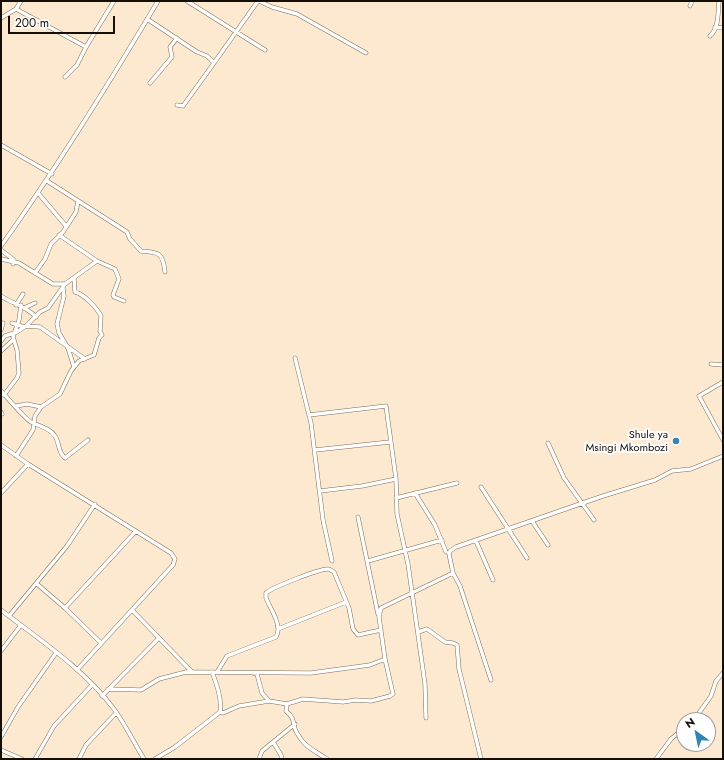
<!DOCTYPE html>
<html>
<head>
<meta charset="utf-8">
<style>
	body { margin:0 }
	#map { position:relative; width:724px; height:760px; overflow:hidden; background:#fde9cf; font-family:Jost,sans-serif }
	canvas { display:block }
	.frame { position:absolute; inset:0; border:2px solid #150e06; pointer-events:none }
	.north { position:absolute; left:676px; top:712px; width:40px; height:40px; box-sizing:border-box; background:#fff; border:1px solid #a19f9b; border-radius:50%; rotate:327deg; font-size:11px; font-weight:700; line-height:16px; text-align:center; color:#150e06 }
	.north::after { content:''; display:block; margin:auto; width:14px; height:18px; background:#3284b5; clip-path:polygon(50% 0,100% 100%,50% 72%,0 100%) }
	.scale { position:absolute; left:8px; top:16px; width:107px; height:18px; box-sizing:border-box; border:2px solid #150e06; border-top:0; padding-left:5px; font-size:12px; line-height:14px; white-space:nowrap; color:#150e06; -webkit-text-stroke:3px #fff; paint-order:stroke }
</style>
</head>
<body>
<div id="map">
<canvas width="724" height="760"></canvas>
<div class="frame"></div>
<div class="north">N</div>
<div class="scale">200 m</div>
</div>
<script>
const g = document.querySelector('canvas').getContext('2d');
g.lineJoin = 'round';
function strokePath(path, color, width, dash) {
  g.strokeStyle = color;
  g.lineWidth = width;
  g.lineCap = dash ? 'butt' : 'round';
  g.setLineDash(dash || []);
  g.stroke(path);
}
function write(font, color, halo, rows, align = 'center') {
  g.font = font + ' Jost,sans-serif';
  g.lineWidth = 4;
  g.setLineDash([]);
  g.textBaseline = 'middle';
  g.strokeStyle = halo;
  g.fillStyle = color;
  for (const [text, x, y, turn = 0] of rows) {
    g.save();
    g.translate(x, y);
    g.rotate((+turn || 0) * Math.PI / 180);
    g.textAlign = isNaN(turn) ? turn : align;
    if (halo) g.strokeText(text, 0, 0);
    g.fillText(text, 0, 0);
    g.restore();
  }
}
const street = new Path2D(`
	M187 1 265 50
	M259 1 272 7 297 14 366 53
	M690 6 692 1
	M16 9 86 47
	M1 18 16 9 21 1
	M147 19 197 52 207 56 214 63 258 1
	M715 27 723 28
	M710 36C719 28 718 12 719 1
	M65 77 77 65 86 47 114 1
	M150 83 172 57 170 47 177 38
	M177 105 183 106 214 63
	M1 145 52 174
	M47 181 127 232 130 239 141 251C159 252 163 253 165 272
	M38 193 66 226
	M59 235 97 261 115 269 119 279 113 295 114 297 124 301
	M1 246C58 166 108 85 158 1
	M1 250 14 260 13 264
	M1 259 19 263 53 284H65
	M35 273 45 259 51 244 63 232 76 212 78 201
	M63 288 64 296 57 324 59 333 68 348 74 367
	M1 296C13 304 26 306 36 317
	M16 305 23 294
	M24 308 35 303
	M12 323 24 327
	M26 326 40 327 85 359
	M1 330 3 323
	M1 341 5 336 17 332 26 326 40 312 48 308 65 284 97 261
	M1 351 13 340
	M295 358 311 423 323 520 332 561
	M711 364 723 365
	M723 382 699 396 723 440
	M1 391C7 397 24 418 31 422 39 426 50 428 55 436 60 443 57 451 65 458L88 440
	M1 395H4L17 378 19 373 17 350 13 337 19 320 21 305
	M16 406 27 404 41 407
	M1 412 2 414
	M309 415 386 406 396 479 397 514 408 564 425 684 426 718
	M548 443 564 478 594 520
	M1 445 28 464
	M315 450 390 442
	M16 456 33 430 35 416 41 407 60 394 71 371 79 361 94 355 99 338 102 335 100 331 101 316C97 308 84 294 75 292L74 278
	M481 487 527 558
	M320 491 362 486 396 479
	M1 493 28 464 171 553 175 559 173 565 77 670
	M415 493 435 525 446 552
	M396 498 457 483
	M358 517 378 614
	M532 521 548 545
	M476 541 493 580
	M368 561 442 540
	M453 573 460 586 491 680
	M37 584 65 608 101 643
	M65 608 136 531
	M1 610C40 640 84 669 114 709 125 724 134 743 144 759
	M132 610 192 672
	M9 616 67 546 95 504
	M278 629 346 602
	M418 632 427 629 445 642 453 643 457 645 459 669 481 759
	M1 651 21 625
	M217 672 227 656 276 637C283 626 270 608 266 598V593C273 587 319 569 328 569 330 569 332 571 334 572L349 608 353 629 358 635 381 630
	M253 673 257 674 262 693 269 701 287 704 286 711C297 720 291 724 297 733 305 748 314 750 327 759
	M108 689 141 690 159 679 186 672 311 673 370 665 385 659 379 617 381 608 453 573 449 554 450 551 456 547 603 496 655 480 672 471 691 469 723 456
	M102 696 159 638
	M287 704 303 699 343 702 356 700 371 701 390 696 393 694 385 659
	M220 712 223 713 239 706 269 701
	M694 720 711 696 716 681 723 673
	M1 737 18 707 56 653
	M273 742 281 755 282 759
	M1 750 22 759
	M35 759 54 726 92 685
	M79 759 86 745 116 713
	M155 759 175 747 220 712C222 699 217 685 212 672
	M259 759 262 751 295 724
	M656 759 671 739 684 728`);
strokePath(street, '#7e6d56', 4.5);
strokePath(street, '#fff', 3.5);
for (const [x, y, r, color] of [
	[676,441,4,"#3284b5"]
]) {
  const dot = new Path2D();
  dot.arc(x, y, r, 0, 2 * Math.PI);
  g.fillStyle = color;
  g.fill(dot);
  strokePath(dot, '#fff', 1.5);
}
write('11px', '#150e06', '#fff', [
	["Shule ya",668,435],
	["Msingi Mkombozi",668,448]
], 'right');
</script>
</body>
</html>
